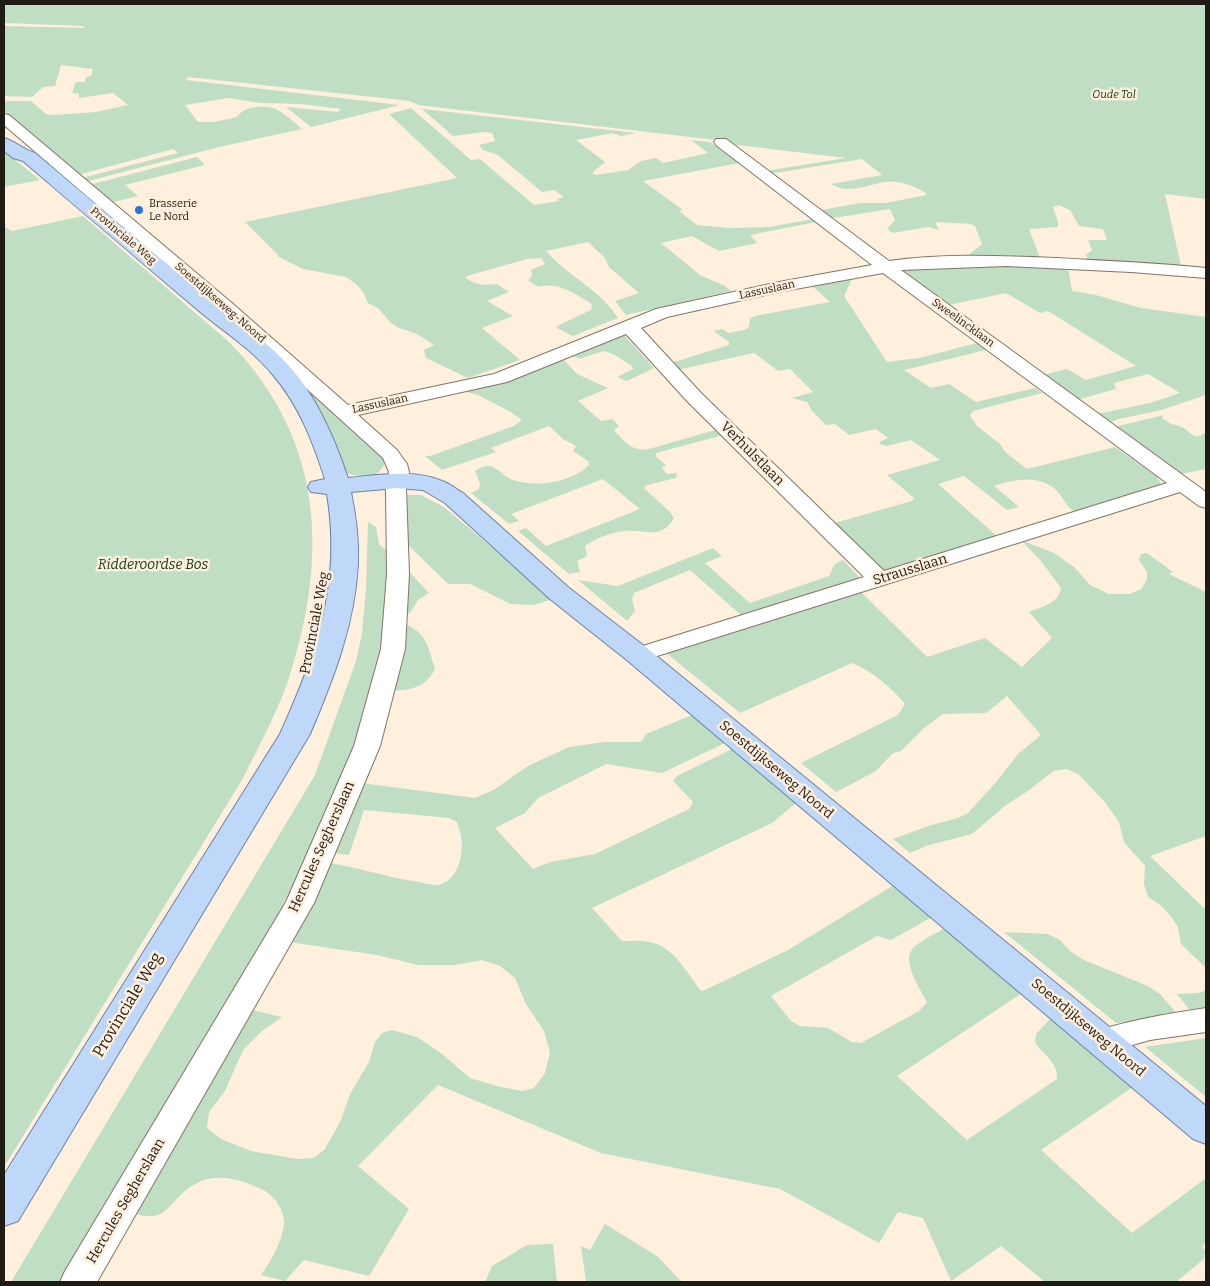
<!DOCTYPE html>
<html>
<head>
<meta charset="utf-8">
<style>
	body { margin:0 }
	#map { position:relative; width:1210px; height:1286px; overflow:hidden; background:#fff0dd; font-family:Bitter,serif }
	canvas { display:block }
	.frame { position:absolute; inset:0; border:5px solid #1f1a13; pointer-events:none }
</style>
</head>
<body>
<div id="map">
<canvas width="1210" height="1286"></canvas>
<div class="frame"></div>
</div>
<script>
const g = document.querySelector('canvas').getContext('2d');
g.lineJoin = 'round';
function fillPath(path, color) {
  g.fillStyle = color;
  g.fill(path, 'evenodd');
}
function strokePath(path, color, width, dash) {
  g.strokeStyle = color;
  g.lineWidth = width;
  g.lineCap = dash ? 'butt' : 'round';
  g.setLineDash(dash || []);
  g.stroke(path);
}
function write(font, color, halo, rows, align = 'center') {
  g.font = font + ' Bitter,serif';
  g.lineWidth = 5;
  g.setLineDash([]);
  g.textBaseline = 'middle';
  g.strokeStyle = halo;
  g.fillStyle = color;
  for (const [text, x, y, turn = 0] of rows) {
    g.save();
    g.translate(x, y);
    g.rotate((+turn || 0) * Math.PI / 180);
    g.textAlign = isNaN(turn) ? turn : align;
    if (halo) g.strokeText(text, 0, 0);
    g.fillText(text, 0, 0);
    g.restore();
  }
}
fillPath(new Path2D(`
	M4 4H1206V199L1165 194 1181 266 1088 260 1086 255 1092 250 1088 240H1107L1103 229 1079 226 1070 210 1059 205 1053 207 1058 222V227L1029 229 1040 258 967 256 982 244 975 226 971 224 937 222 936 224 939 230 928 227 893 233 887 229 895 220 890 209 827 219 816 211 860 203H886L926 195V193C914 186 899 180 885 182 866 185 848 195 831 184L882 175 862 159 769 174 765 171 846 158 729 144 724 141 418 105 410 101 188 77 186 80 400 105 311 127 286 107 338 112 341 109 301 104 260 103 229 98 185 105 198 122H214L237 117C243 106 265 104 276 109 285 114 294 122 302 129L219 147 85 182 82 178 178 153 173 149 78 175 4 111V101H31L46 114 54 115 96 112 128 105 113 93 79 98V94L72 93 76 82H85L86 77 91 76 93 69 61 65 55 86 43 87 32 97 4 96V26L83 28 84 26 4 23Z
	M411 108 471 160 480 159 534 205 559 201 557 199 564 197 554 190 542 192 498 155 483 150 479 145 495 141 492 133 484 132 453 136 422 109 636 133 621 136 613 133 576 140 605 162 593 172V174L596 175 628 170 641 161 656 158 663 163 708 153 691 140 710 142 739 163 643 181 683 210 679 211 697 225 728 228 769 227 813 219 816 222 750 235 757 243 719 251 692 236 661 243 700 275 725 286 731 291 626 315 615 301 639 293 609 267 605 258 588 242 546 251C567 276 601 290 618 318L573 336 557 328V326L591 310 592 304C580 297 568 288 554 286 540 284 542 291 528 280L532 276 531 270 545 264 541 258 527 259 467 276 466 278C477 286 484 285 497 284L509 292 487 301 513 316 482 328 520 360 468 378 426 358 424 350 434 345 417 334 399 328 391 323 378 308 368 303 363 292 356 284 346 277 303 269 277 256 278 255 245 222 457 178 389 114Z
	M4 151 40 180 4 187Z
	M197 157 205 165 125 185 138 196 110 203 89 185Z
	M83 216C117 245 151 275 185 304 205 322 227 338 244 358 326 454 326 566 288 681 276 715 258 748 242 780L4 1167V226L12 231Z
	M957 264 1068 267 1072 291 1096 295 1141 308 1206 317V395L1161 410 1119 419 1105 424 1092 415 1150 403 1180 393 1148 374 1114 383 1116 389 1073 401 1039 376 1067 369 1086 380 1136 366 1048 311 1040 313 1006 293 944 306 900 270Z
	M853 277 844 296 887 362 919 358 977 343 986 350 904 370 931 388 949 384 976 402 1035 388 1042 393 973 411 970 416 977 426 1000 444 1005 452 1027 469 1115 447 1156 476 1161 483 1158 485 1074 511C1065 506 1064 498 1057 491 1040 474 1014 479 994 486L1019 507 1007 510 964 476 938 484 997 536 885 572 831 524 912 501 914 498 887 475 940 460 911 440 886 446 879 444 881 441 888 438 876 429 849 435 835 424 826 425 812 411 807 402 792 398 813 392 790 369 778 371 754 353 677 370 671 363 729 345V342L713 331 723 329 728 333 744 330 749 327 750 318 760 315 830 302 810 284Z
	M622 333 654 368 627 381 619 378V376L633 369 632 366 613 354 603 351 580 359 562 352Z
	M553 356 565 361 577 374 608 388 578 401 601 421 612 419 619 426 614 430C624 442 633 452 649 449L715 430 720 436 656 453V457L666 465 662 468 667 474 677 473 676 478 647 485 644 488 670 512 674 518C660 541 647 529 625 531 612 532 596 538 585 546L587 556 577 561 580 572 569 574 518 531 526 528 546 546 640 509 603 479 511 514 519 521 509 524 471 493 479 489 480 484 475 471C495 457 499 477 516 481 539 487 573 482 589 465L588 461 573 451 576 446 563 439 549 426 491 448 496 452 442 470 425 456H430L514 426 522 420 509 411 478 395 455 389Z
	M277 361 380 454 385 460C382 481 357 478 342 471Z
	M1164 415 1162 418C1169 423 1171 424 1179 426 1191 429 1192 443 1206 432V469L1175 475 1110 428Z
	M408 495H421L444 507 553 599 534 605 510 604 470 584H448L402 539 403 499Z
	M368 522 376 527 379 544 389 553 387 620 377 677 358 735 322 826 281 909 67 1282H11L315 775 356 661 362 634 366 588Z
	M1021 540 1054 553 1074 567 1090 585 1109 594H1130L1141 589 1147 579V572L1139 560 1141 554 1147 553 1173 572 1169 574 1206 592V836L1150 856 1206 910V968L1181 944 1178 927 1170 915 1159 904 1148 897 1144 884 1145 866 1124 842 1119 822 1104 801 1078 774 1067 769 1054 771 1043 779 1028 791 1006 805 972 834 926 846 910 853 893 839 928 826 958 818 968 813 997 781 1018 754 1041 735 1007 696 986 713 943 714 924 728 901 751 893 753 876 771 836 792 801 763 898 715 905 704C891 687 872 671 852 663L740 713 665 652 861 592 927 657 985 638 1022 667 1052 638 1029 612C1042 607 1059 603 1061 588L1041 561Z
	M713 548 722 556 705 563 750 603 829 576C835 567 830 565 843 560L861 579 743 617 690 570 634 593 632 599 635 611 627 621 578 580 618 586Z
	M402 564 429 593 418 600 410 613 400 617Z
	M399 622C427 631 427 644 435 669 424 690 408 690 387 691Z
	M692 715 725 743 662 773 606 764 538 798 525 813 495 828 533 869 550 862 595 854 689 809 693 802 673 781 677 776 732 749 796 803 772 823 592 908 622 941C631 941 641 940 650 942 673 946 688 974 701 991L705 990 788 950 894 885 932 917 891 940 877 936 771 996 791 1021 800 1026 828 1028 852 1042 861 1043 919 1011 927 1002C920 989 900 959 914 947 923 939 935 934 945 928L1022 993 897 1076 967 1140 1057 1079C1059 1063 1043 1055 1035 1042L1036 1034 1051 1018 1133 1087 1041 1150 1132 1233 1206 1178V1243L1202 1246 1205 1251 1204 1259 1176 1282H1045L1001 1246 951 1281 923 1218 898 1212 879 1243 780 1189 601 1153 438 1085 358 1166 409 1209 369 1276 304 1260 285 1281 261 1275C271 1261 282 1242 284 1224 285 1211 274 1195 263 1190 237 1177 209 1170 185 1191 176 1198 170 1209 160 1214 149 1219 140 1215 130 1212L244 1008 282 1017 262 1031 243 1050 225 1091 209 1112 207 1128 221 1139 251 1151 297 1159 314 1158 325 1149 341 1120 350 1094 369 1062 375 1042 382 1033 392 1030 417 1037 442 1054 470 1078 497 1086 522 1091 534 1088 545 1073 550 1053 544 1031 526 1004 515 978 500 966 482 960 455 965H418L377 955 282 941 323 862C354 866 382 876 413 881 420 882 429 885 436 885 450 884 457 872 460 860 463 846 462 835 457 822L449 818 364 810 349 855 327 852 354 782 475 798 495 789 528 766 569 747 605 742H637L642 741 646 734Z
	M1004 932 1048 934 1060 940 1070 951 1084 960 1148 986 1160 994 1178 1015 1116 1023Z
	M1206 990V1011L1192 1013 1177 994 1198 993Z
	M1206 1038V1097L1145 1047Z
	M605 1224 657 1256 682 1282H586L581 1246 590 1250Z
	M553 1244 557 1282H485L492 1266 527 1245Z`), '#c0dec3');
const minor = new Path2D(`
	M4 114 9 115 233 304 348 405 494 374 656 309 779 282 872 265 716 145 714 142 716 139H726L889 261C944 253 1002 256 1057 258 1107 261 1157 263 1206 268V278L1131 272 1006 266 901 270 1206 492V508L1199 506 1180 492 638 662 630 660 626 655 630 650 864 577 687 401 626 334 507 382 358 415 397 450 407 464 409 472 406 488 409 574 405 649 380 746 314 903 97 1282H60L65 1271 286 902 354 746 381 649 387 574 386 488 389 472 383 458 221 311 4 125ZM883 273 1167 483 884 571 701 393 641 328 667 317 779 292Z
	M1206 1008V1032L1150 1040 1104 1053 1093 1050 1088 1041 1093 1032C1130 1020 1167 1014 1206 1008Z`);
const major = new Path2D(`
	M4 138C15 141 24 150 35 153 93 202 151 251 209 299 236 322 265 339 288 365 317 397 334 437 348 478 379 475 413 469 442 481 449 483 456 489 463 493L568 587 648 649 1206 1106V1144L1193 1139 628 661 550 599 445 503 423 490 397 488 351 492C356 516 359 540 358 564 355 624 333 680 310 734L18 1221 4 1226V1175L280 734C317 652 342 584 327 494L311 492 308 487 311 482 325 479C313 442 299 405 273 375 252 349 224 332 199 311 140 261 81 211 23 161L13 158 4 151Z`);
strokePath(minor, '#827564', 2);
strokePath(major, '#6b83a5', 2);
fillPath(minor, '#fff');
fillPath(major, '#bfd7f8');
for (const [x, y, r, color] of [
	[139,210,5,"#2774df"]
]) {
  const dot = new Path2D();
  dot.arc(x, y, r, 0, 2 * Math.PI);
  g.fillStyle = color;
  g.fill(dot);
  strokePath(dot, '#fff0dd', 2);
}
write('italic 11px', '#10431c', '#fff0dd', [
	["Oude Tol",1114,95]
]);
write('11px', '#1f1a13', '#fff0dd', [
	["Brasserie",149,204],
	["Le Nord",149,217]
], 'left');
write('11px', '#1f1a13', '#fff0dd', [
	["Provinciale Weg",123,236,40],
	["Lassuslaan",767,290,-12],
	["Soestdijkseweg-Noord",220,303,41],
	["Sweelincklaan",963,323,36],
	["Lassuslaan",380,404,-12]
]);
write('14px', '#1f1a13', '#fff0dd', [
	["Verhulstlaan",752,454,45],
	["Strausslaan",910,570,-17],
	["Provinciale Weg",315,623,-79],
	["Soestdijkseweg Noord",776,770,40],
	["Hercules Segherslaan",322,847,-66],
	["Soestdijkseweg Noord",1088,1028,40],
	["Hercules Segherslaan",126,1201,-60]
]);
write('italic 14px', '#10431c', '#fff0dd', [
	["Ridderoordse Bos",153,565]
]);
write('16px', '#1f1a13', '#fff0dd', [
	["Provinciale Weg",128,1005,-59]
]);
</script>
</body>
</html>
